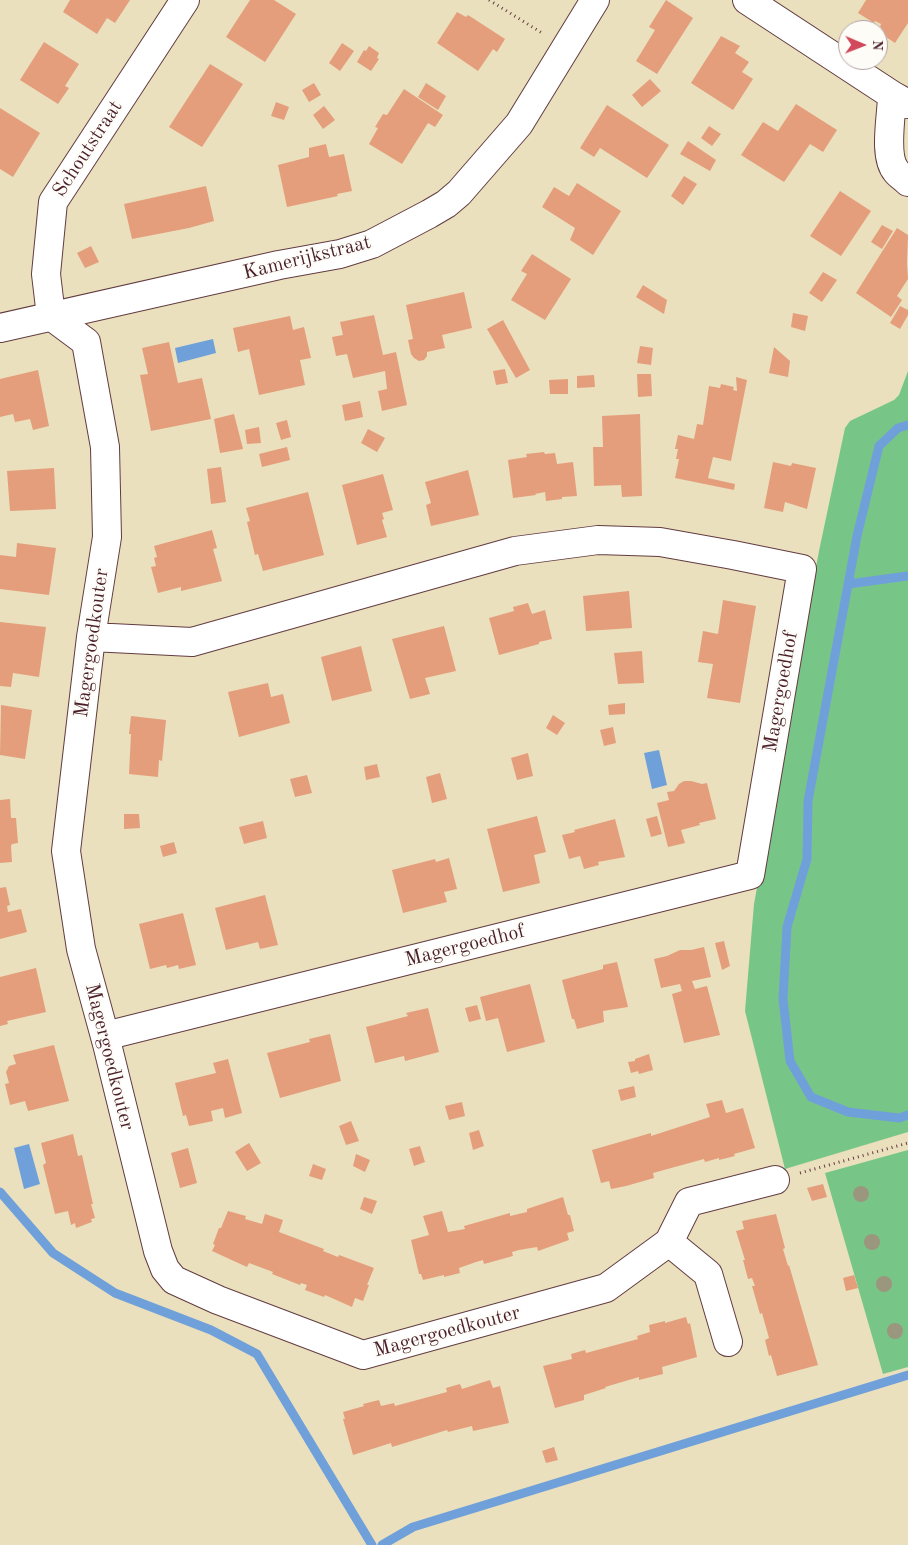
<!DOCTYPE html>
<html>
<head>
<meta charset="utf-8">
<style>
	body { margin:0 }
	#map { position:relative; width:908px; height:1545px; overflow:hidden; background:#eae0bd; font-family:"Old Standard TT",serif }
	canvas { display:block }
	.north { position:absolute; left:838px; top:20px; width:50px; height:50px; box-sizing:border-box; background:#fdfcf7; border:1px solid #b5a4a5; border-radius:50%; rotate:91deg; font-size:14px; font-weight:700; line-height:20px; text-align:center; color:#4a1f2b }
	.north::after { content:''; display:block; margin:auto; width:18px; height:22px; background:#d1495b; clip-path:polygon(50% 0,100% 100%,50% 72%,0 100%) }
</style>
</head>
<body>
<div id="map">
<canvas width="908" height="1545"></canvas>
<div class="north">N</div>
</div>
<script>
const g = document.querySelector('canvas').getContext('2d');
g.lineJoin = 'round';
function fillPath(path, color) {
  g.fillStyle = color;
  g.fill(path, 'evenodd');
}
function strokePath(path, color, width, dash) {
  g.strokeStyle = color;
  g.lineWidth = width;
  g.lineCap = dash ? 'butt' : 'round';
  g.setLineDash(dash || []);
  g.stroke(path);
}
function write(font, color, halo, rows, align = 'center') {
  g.font = font + ' "Old Standard TT",serif';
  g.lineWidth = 4.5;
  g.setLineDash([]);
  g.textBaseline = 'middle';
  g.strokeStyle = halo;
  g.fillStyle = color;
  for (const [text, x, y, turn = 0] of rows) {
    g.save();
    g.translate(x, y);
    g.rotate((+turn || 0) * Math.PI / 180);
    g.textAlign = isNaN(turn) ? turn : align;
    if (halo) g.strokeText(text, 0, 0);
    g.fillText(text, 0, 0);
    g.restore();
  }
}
fillPath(new Path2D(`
	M908 371V1132L785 1169 745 1011 754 904 819 551 845 428 850 421 894 400 899 395Z
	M908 1150V1367L883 1374 825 1173Z`), '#78c687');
fillPath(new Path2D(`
	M213 339 216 353 178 363 175 348Z
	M659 750 667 785 652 789 644 753Z
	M29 1144 40 1184 24 1189 14 1148Z`), '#70a0da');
strokePath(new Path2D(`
	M908 425 898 428 879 446 857 536 808 801 807 859 787 927 783 999 790 1061 811 1097 848 1112 899 1118 908 1115
	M848 584 908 576
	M0 1192 53 1253 115 1293 211 1330 257 1354 372 1545
	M382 1545 413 1527 908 1375`), '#70a0da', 9);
fillPath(new Path2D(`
	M70 0H130L115 23 107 18 97 34 63 12Z
	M250 0H274L296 14 265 62 226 37Z
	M666 0 693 18 657 74 636 61 655 30 649 27Z
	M866 0H908V23L895 43 880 33 882 29 880 27 881 24 875 21 874 23 858 13Z
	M457 12 466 17 468 15 505 39 497 52 493 49 478 71 437 43Z
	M721 36 740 46 735 53 749 62 742 72 753 79 733 110 691 83Z
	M44 42 79 64 65 86 69 88 58 104 20 80Z
	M342 43 354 51 340 71 329 63Z
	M369 46 379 53 377 58 379 59 371 71 357 62 364 50 366 51Z
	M210 64 243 84 202 147 169 127Z
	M650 79 661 91 642 107 632 95Z
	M314 83 321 95 309 102 302 90Z
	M426 83 446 96 438 110 418 97Z
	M404 89 443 115 435 127 428 123 402 164 369 144 378 128 375 127 383 114 387 115Z
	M276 102 289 107 284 120 271 116Z
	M796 104 837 130 823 152 810 144 784 182 741 155 763 122 778 131Z
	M607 105 669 145 647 178 600 148 594 157 580 148Z
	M324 106 335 120 323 129 313 115Z
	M0 108 40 133 13 177 0 169Z
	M709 126 721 134 712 146 701 138Z
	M688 141 716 160 710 171 680 154Z
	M326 144 329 157 344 154 352 191 337 194 338 196 287 207 278 165 309 157V148Z
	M684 176 697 184 683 205 671 196Z
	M577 183 621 211 593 255 570 240 575 228 542 207 554 187 569 196Z
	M206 186 214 221 189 228 132 239 124 204Z
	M840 191 871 211 841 256 810 236Z
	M882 225 893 231 882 249 871 242Z
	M897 228 908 235 907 263 908 279 897 296 902 300 891 317 856 293Z
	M91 246 99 262 85 268 77 253Z
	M532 254 571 279 545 320 511 300 527 274 521 271Z
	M823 272 837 280 822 302 809 293Z
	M643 285 667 300 664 314 636 297Z
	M464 292 472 328 442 335 445 348 427 352V356L424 360 419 361 414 358 411 354 408 340 413 339 406 305Z
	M900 306 908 310V315L900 329 890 323Z
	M793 313 808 316 805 331 791 327Z
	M374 315 383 355 396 352 407 405 382 411 378 391 387 389 385 371 353 378 347 354 336 356 332 337 343 335 340 322Z
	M290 316 293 330 304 327 311 358 300 360 305 385 259 395 249 349 238 352 233 328Z
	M503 320 530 370 516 378 487 329Z
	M169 342 178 383 202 378 211 419 151 431 140 375 148 374 142 348Z
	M640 346 653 348 651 365 637 363Z
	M774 347 790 361 788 377 769 373Z
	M505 369 508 383 496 385 493 371Z
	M38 370 49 426 33 430 30 419 15 422 13 414 0 417V379Z
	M637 374H651L652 396 638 397Z
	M594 375 595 387 577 388V376Z
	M736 377 747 380 731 461 713 457 708 478 735 484 734 490 675 478 679 459H676L678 449H675L678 435 694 439 697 424 703 425 709 386 720 388 721 384 734 387 733 390 737 391Z
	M568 379V394H550L549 380Z
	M360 401 363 417 345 421 342 405Z
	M234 414 243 449 220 453 214 419Z
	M640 414 642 496 622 497 621 485 594 486 593 447H603L602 416Z
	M287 420 291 437 281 440 276 423Z
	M259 427 261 443 247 444 245 430Z
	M368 429 385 438 377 452 361 443Z
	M287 447 290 460 262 467 259 454Z
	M544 452 545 454 555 453 557 464 573 462 577 496 562 497V499L546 501 545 492 535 494 536 495 513 498 508 460 527 457 526 454Z
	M773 462 791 466 792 463 816 468 807 509 785 502 783 512 764 508Z
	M221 467 226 502 211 504 207 469Z
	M54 468 56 509 10 511 7 471Z
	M468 470 479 515 431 526 426 505 431 503 425 482Z
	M383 474 393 510 382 513 384 519 382 520 387 537 357 545 342 485Z
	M308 492 324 555 263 571 258 554 255 555 247 522 250 521 246 508Z
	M212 530 217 548 213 549 222 581 181 591V587L158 593 151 567 156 566 154 558 157 557 154 546Z
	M17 543 56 548 49 595 0 589V555L16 557Z
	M629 591 632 628 586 631 583 596Z
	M723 600 756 606 740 703 707 698 713 664 698 662 703 631 718 634Z
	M528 603 532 614 545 610 552 639 539 642V644L499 655 489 618 514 611 513 607Z
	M0 622 46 627 39 677 13 673 11 687 0 686Z
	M444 626 456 671 425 678 430 694 410 699 392 639Z
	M361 646 372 691 332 701 321 657Z
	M642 651 644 683 618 684 614 653Z
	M268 683 271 697 283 694 290 723 239 737 228 692Z
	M625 703V714L609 715 608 705Z
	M1 705 32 710 25 759 0 755Z
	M553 715 565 723 557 735 546 728Z
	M131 716 166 720 162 761 159 760 158 777 129 774 131 734H129Z
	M613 727 616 743 604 746 600 730Z
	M528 753 533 776 517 780 511 758Z
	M377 764 380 777 366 780 364 767Z
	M440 773 447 799 432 803 426 777Z
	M307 775 312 793 295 797 290 779Z
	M684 781H691L702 784 707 783 716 819 699 823 700 825 681 830 685 843 668 847 657 803 669 800 667 792 674 791 679 784Z
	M10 799 11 818H16L18 843 12 844 11 846 12 862 0 863V800Z
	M124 814H139L140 828 124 829Z
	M537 816 546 852 534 855 540 883 503 892 487 829Z
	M657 816 662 834 651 837 646 819Z
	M615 819 625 857 598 862 599 865 584 869 580 856 569 859 562 835 575 832 574 830Z
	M263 821 267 838 244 844 239 827Z
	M174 842 177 853 163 857 160 846Z
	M449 858 457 889 444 892 447 902 403 913 392 870 435 859 436 862Z
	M6 887 10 905 7 906 8 912 21 909 27 932 0 939V888Z
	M265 895 278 945 260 949 258 942 226 950 215 908Z
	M183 913 196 965 179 969 178 965 167 968 166 965 150 969 139 924Z
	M724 941 730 966 722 970 715 943Z
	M704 947 711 977 692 981 695 989 707 986 720 1035 684 1043 672 994 682 991 680 984 661 988 654 959 667 956 680 950H691Z
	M617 962 628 1007 603 1011 604 1022 577 1029 574 1019H572L562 980 603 969V965Z
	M36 968 46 1012 7 1021 8 1024 0 1026V977Z
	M530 984 545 1042 507 1052 498 1018 486 1021 480 997Z
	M477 1005 481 1019 469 1022 465 1008Z
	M428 1008 439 1052 405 1061 404 1056 375 1063 366 1027 408 1016 406 1013Z
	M330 1034 341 1081 280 1098 267 1053 310 1042 309 1039Z
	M54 1045 69 1101 28 1111 25 1101 10 1105 5 1084 9 1083 6 1072 9 1066 16 1064 13 1055Z
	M649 1054 653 1070 639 1074 638 1071 631 1073 628 1062 635 1061V1059Z
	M228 1059 242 1113 225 1118 223 1108 211 1111 213 1121 189 1126 186 1115 183 1116 175 1083 216 1073 213 1063Z
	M634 1086 636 1097 621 1101 618 1090Z
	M722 1100 726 1113 743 1108 755 1148 734 1154 735 1156 719 1160V1158L705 1162 704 1159 653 1173 654 1178 626 1186 611 1189 609 1181 601 1183 592 1150 651 1133V1136L710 1117 706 1104Z
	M462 1102 465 1116 449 1120 445 1106Z
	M351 1121 359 1141 346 1145 339 1126Z
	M479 1130 484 1146 473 1150 469 1133Z
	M73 1134 78 1156 82 1155 93 1204H91L95 1218 91 1219 92 1222 76 1228 75 1223 71 1225 68 1211 55 1214 43 1165 46 1163 41 1143Z
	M249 1143 261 1163 247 1171 235 1152Z
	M420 1146 425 1162 414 1166 409 1149Z
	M188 1148 197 1183 180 1188 171 1153Z
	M356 1154 370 1160 365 1172 353 1166Z
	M313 1164 326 1169 322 1180 309 1176Z
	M823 1184 827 1197 812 1201 807 1188Z
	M364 1197 377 1201 372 1214 360 1209Z
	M563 1197 568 1215H570L574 1231 567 1233 569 1240 538 1251 537 1247 519 1250 512 1252 513 1256 484 1264 483 1260 476 1262 459 1268 460 1273 444 1277V1275L423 1280 421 1274H419L411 1240 429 1235 423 1216 442 1211 448 1232 465 1229 464 1226 510 1213V1216L527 1212V1209Z
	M228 1211 246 1216 245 1219 262 1224 265 1214 283 1220 279 1232 324 1249 323 1251 338 1257 339 1255 374 1268 367 1285H369L363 1301 355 1298 352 1307 325 1295 324 1297 305 1290 307 1285 301 1283 300 1285 272 1274 273 1272 249 1263 247 1267 212 1251 215 1245 213 1244 219 1228H221Z
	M776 1214 785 1248 783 1249 788 1266 789 1265 818 1365 777 1376 771 1355 769 1356 765 1340 769 1338 762 1313 760 1314 752 1286H755L752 1278 748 1279 743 1260H745L736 1231 744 1229 742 1221Z
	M854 1275 858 1288 846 1291 843 1278Z
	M686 1317 688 1324 690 1323 697 1357 662 1367 663 1374 639 1380V1377L605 1387 606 1388 584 1395V1400L555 1408 543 1366 572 1359 571 1354 585 1350 586 1353 638 1339 637 1336 650 1332 649 1325 665 1321V1323Z
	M490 1380 493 1388 500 1386 509 1423 473 1431 472 1426 448 1432 447 1430 392 1447 391 1443 353 1455 343 1419H345L343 1412 364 1406 363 1404 379 1400 381 1406 394 1403 395 1406 447 1392 446 1388 460 1384 462 1389Z
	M554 1447 558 1460 546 1463 542 1451Z`), '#e49e7c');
const minor = new Path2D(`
	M185 0 53 202 46 274 51 316 86 342 105 447 107 537 91 637 66 851 81 949 107 1044 158 1251 165 1269 174 1280 218 1300 363 1355 606 1288 669 1242 689 1202 775 1180
	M747 0 892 95 908 104
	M892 95C892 115 883 156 896 171 899 175 904 178 908 182
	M0 328 279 265 340 254 372 244 429 214 446 204 459 193 519 124 595 0
	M91 637 192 642 515 551 598 540 660 542 733 555 802 569 750 875 105 1036
	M669 1242 708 1274 728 1342`);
strokePath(minor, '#623c41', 30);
strokePath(new Path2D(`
	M489 0 542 33
	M800 1173 908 1143`), '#623c41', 3, [1, 4]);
strokePath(minor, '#fff', 28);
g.fillStyle = '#9b967e';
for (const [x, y] of [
	[861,1194],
	[872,1242],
	[884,1284],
	[895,1331]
]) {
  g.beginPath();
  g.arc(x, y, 8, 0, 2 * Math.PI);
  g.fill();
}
write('20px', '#4a1f2b', '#fdfcf7', [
	["Schoutstraat",88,149,-57],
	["Kamerijkstraat",307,258,-14],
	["Magergoedkouter",92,643,-82],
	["Magergoedhof",781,692,-80],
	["Magergoedhof",465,946,-14],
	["Magergoedkouter",109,1057,76],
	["Magergoedkouter",447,1332,-15]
]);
</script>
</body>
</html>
